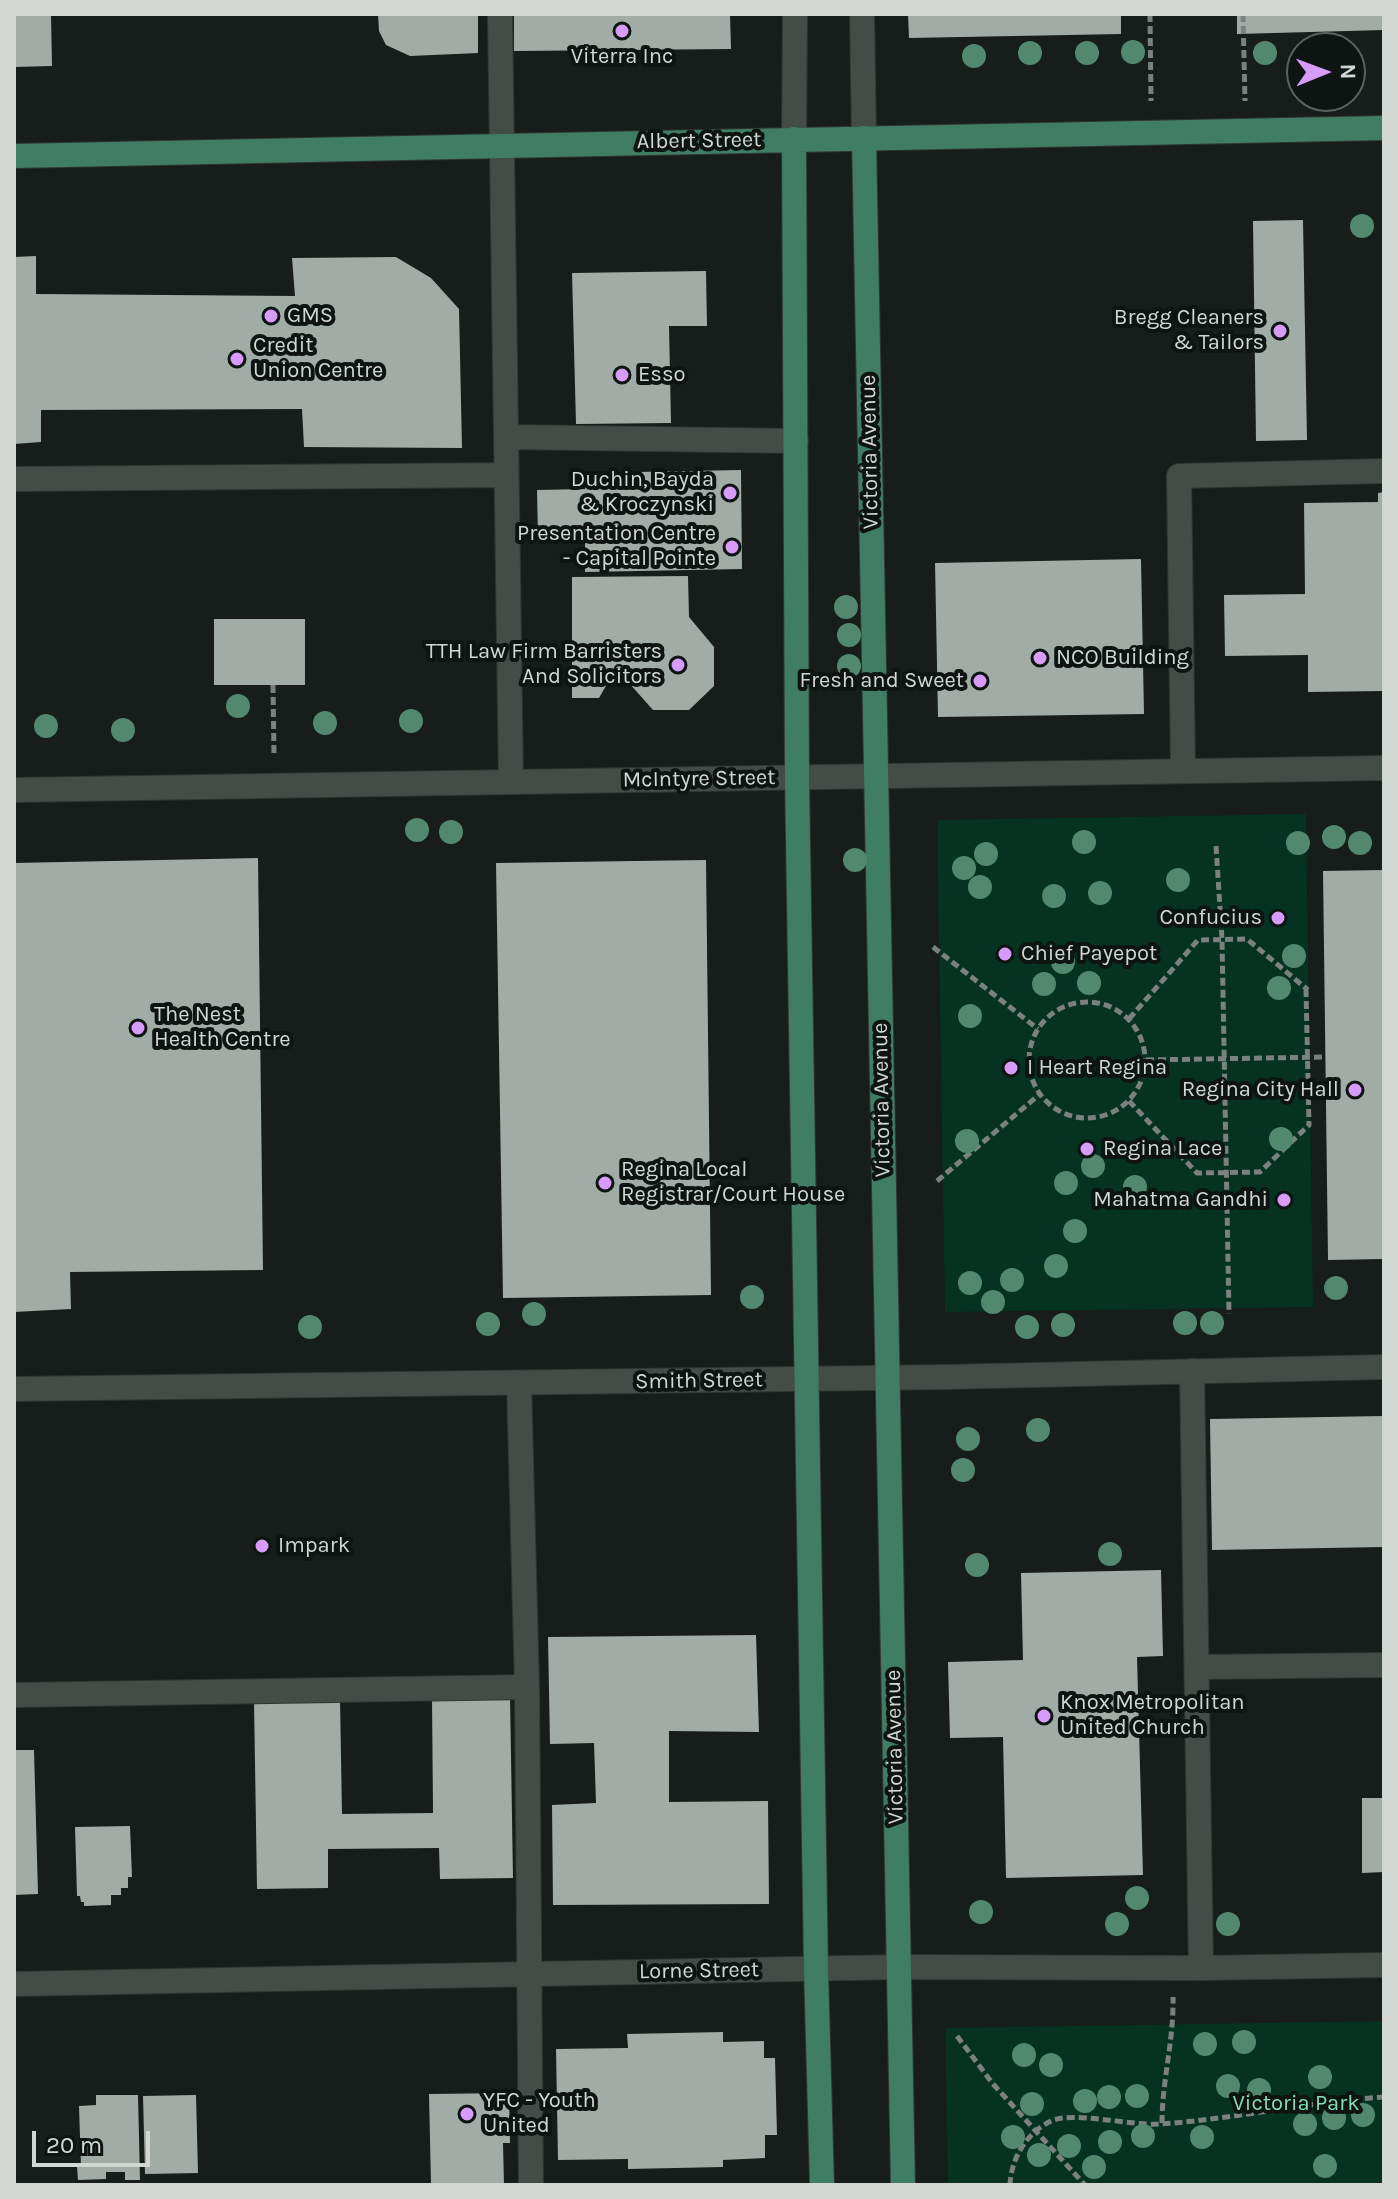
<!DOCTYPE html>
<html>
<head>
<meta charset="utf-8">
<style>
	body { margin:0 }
	#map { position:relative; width:1398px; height:2199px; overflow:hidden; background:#161d1a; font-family:Karla,sans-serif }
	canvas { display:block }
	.frame { position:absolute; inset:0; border:16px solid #d2d7d4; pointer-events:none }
	.north { position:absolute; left:1286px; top:32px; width:80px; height:80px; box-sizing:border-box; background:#0d1411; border:2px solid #5c625f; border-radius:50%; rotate:89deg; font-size:22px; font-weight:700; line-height:32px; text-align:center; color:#d2d7d4 }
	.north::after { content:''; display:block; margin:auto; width:28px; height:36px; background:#d79bf9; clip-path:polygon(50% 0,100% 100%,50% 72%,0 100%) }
	.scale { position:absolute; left:32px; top:2131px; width:118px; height:36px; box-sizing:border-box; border:4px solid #d2d7d4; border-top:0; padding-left:10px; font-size:24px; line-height:28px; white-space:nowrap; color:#d2d7d4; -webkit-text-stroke:6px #0d1411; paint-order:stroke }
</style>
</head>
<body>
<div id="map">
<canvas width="1398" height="2199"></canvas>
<div class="frame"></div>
<div class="north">N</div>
<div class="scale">20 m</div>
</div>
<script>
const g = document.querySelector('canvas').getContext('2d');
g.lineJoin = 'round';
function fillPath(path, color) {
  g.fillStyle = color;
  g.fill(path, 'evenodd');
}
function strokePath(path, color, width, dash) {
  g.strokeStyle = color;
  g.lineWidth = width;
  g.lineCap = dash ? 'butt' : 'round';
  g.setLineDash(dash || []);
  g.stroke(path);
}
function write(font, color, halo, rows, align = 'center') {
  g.font = font + ' Karla,sans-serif';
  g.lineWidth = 8;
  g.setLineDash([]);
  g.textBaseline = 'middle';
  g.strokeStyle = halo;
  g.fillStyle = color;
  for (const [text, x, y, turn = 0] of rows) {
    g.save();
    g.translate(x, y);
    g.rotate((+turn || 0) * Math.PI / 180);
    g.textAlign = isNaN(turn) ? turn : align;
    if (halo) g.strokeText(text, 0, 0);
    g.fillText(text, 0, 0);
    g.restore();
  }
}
fillPath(new Path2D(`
	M1306 814 1313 1307 945 1312 937 820Z
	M1384 2021V2185H948L945 2028Z`), '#053221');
fillPath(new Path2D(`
	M14 14H51L52 66 14 67Z
	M378 14H478V53L410 56 386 45 379 31Z
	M514 14H730L731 49 514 51Z
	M908 14H1121V34L909 38Z
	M1237 14H1384V30L1237 34Z
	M1303 220 1307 440 1256 441 1253 221Z
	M36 256V294L295 296 292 258 396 257 431 278 459 309 462 448 304 447 302 409 41 410V442L14 444V257Z
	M706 271 707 326H669L671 423 576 424 572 273Z
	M741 470 742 569 585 572V538L538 539 537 490 585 489V473Z
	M1384 492V691L1308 692V655L1225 656 1224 595 1305 594 1304 503 1378 502V493Z
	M1141 559 1144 714 938 717 935 563Z
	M688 576 689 617 714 647V686L689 710H653L629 683 607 684 599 698H572V577Z
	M214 619H305V685H214Z
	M258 858 263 1270 70 1272 71 1309 14 1312V863Z
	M706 860 711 1295 503 1298 496 863Z
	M1384 870V1259L1328 1260 1323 871Z
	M1384 1416V1547L1212 1550 1210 1419Z
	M1161 1570 1163 1656 1137 1657 1143 1875 1006 1878 1003 1737 950 1738 948 1662 1023 1660 1021 1573Z
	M756 1635 759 1732 669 1731V1802L768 1801 769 1904 553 1905 552 1805 596 1803 594 1743 550 1744 548 1637Z
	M510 1696 513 1878 440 1879 439 1848 328 1849V1888L257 1889 254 1701 340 1699 342 1814 433 1813 432 1698Z
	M14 1750H34L38 1894 14 1895Z
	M1362 1798H1384V1872L1362 1873Z
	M130 1826 132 1877H128V1888H121V1895H111V1905L84 1906V1902H81L80 1896H77L75 1827Z
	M723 2032V2042L764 2041V2058H775L777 2135H765V2158L723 2160V2167L628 2169V2159L558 2160 556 2049 628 2048 627 2034Z
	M509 2093 510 2143H503L504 2185H431L429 2094Z
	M96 2095H138L140 2180H125V2172H106V2179L78 2180 77 2167H81L79 2106 96 2105Z
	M196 2095 198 2173 145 2174 143 2096Z`), '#a2aca7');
const minor = new Path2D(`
	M500 14 511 782
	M862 14 864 138
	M794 139 795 14
	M507 437 796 441
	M14 479 506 475
	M1183 771 1179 476 1384 471
	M14 790 1384 768
	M1192 1371 1201 1968
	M519 1383 527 1687 531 2185
	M14 1389 947 1377 1384 1367
	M1197 1667 1384 1665
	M14 1695 527 1687
	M14 1984 899 1967 1201 1968 1384 1965`);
const major = new Path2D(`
	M864 138 903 2185
	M794 139 797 777 816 1969 822 2185
	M14 156 1384 128`);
strokePath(minor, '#313633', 26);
strokePath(major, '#313633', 26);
strokePath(new Path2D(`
	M1150 14 1151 101
	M1243 14 1245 101
	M273 685 274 756
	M1216 846 1222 939 1229 1314
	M933 947 1038 1029
	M1306 989 1309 1125
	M1029 1060a58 58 0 1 1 116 0a58 58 0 1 1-116 0Z
	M1129 1019 1198 940 1247 939 1308 990
	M1146 1060 1325 1057
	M1129 1101 1197 1173 1260 1172 1310 1124
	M937 1181 1040 1094
	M957 2036 993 2084 1085 2185
	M1162 2123C1162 2081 1174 2040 1173 1997
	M1010 2185C1011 2159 1026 2133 1051 2121 1072 2111 1132 2126 1160 2124 1235 2119 1309 2102 1384 2097`), '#7b817e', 5, [8, 4]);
strokePath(minor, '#444c48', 24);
strokePath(major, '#3f7e64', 24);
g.fillStyle = '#52886f';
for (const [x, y] of [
	[1133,52],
	[1030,53],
	[1087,53],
	[1265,53],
	[974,56],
	[1362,226],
	[846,607],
	[849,635],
	[849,666],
	[238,706],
	[411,721],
	[325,723],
	[46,726],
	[123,730],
	[417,830],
	[451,832],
	[1334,837],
	[1084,842],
	[1298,843],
	[1360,843],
	[986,854],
	[855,860],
	[964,868],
	[1178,880],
	[980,887],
	[1100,893],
	[1054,896],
	[1294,956],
	[1063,962],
	[1089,983],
	[1044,984],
	[1279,988],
	[970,1016],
	[1281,1139],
	[967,1141],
	[1093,1166],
	[1066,1183],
	[1135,1187],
	[1075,1231],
	[1056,1266],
	[1012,1280],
	[970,1283],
	[1336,1288],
	[752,1297],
	[993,1302],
	[534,1314],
	[1185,1323],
	[1212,1323],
	[488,1324],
	[1063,1325],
	[310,1327],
	[1027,1327],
	[1038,1430],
	[968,1439],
	[963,1470],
	[1110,1554],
	[977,1565],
	[1137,1898],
	[981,1912],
	[1117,1924],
	[1228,1924],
	[1244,2042],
	[1205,2044],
	[1024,2055],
	[1051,2065],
	[1320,2077],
	[1228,2086],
	[1259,2090],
	[1137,2096],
	[1109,2097],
	[1085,2101],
	[1032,2104],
	[1363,2115],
	[1334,2118],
	[1305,2124],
	[1143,2136],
	[1013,2137],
	[1202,2137],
	[1110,2142],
	[1069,2146],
	[1039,2155],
	[1325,2166],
	[1094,2167]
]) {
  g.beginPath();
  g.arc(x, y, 12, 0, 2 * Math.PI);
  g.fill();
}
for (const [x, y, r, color] of [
	[622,31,8,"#d79bf9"],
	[271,316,8,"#d79bf9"],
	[1280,331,8,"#d79bf9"],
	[237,359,8,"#d79bf9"],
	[622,375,8,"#d79bf9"],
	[730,493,8,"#d79bf9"],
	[732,547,8,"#d79bf9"],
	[1040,658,8,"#d79bf9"],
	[678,665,8,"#d79bf9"],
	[980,681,8,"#d79bf9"],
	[1278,918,8,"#d79bf9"],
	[1005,954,8,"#d79bf9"],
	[138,1028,8,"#d79bf9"],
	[1011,1068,8,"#d79bf9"],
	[1355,1090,8,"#d79bf9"],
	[1087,1149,8,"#d79bf9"],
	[605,1183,8,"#d79bf9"],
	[1284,1200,8,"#d79bf9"],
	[262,1546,8,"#d79bf9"],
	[1044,1716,8,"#d79bf9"],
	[467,2114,8,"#d79bf9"]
]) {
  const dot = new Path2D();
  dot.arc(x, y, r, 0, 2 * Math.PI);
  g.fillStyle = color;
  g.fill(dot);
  strokePath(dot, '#0d1411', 3);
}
write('22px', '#d2d7d4', '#0d1411', [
	["Viterra Inc",622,57,"center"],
	["GMS",287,316],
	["Bregg Cleaners",1264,318,"right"],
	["& Tailors",1264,343,"right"],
	["Credit",253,346],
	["Union Centre",253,371],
	["Esso",638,375],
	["Duchin, Bayda",714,480,"right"],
	["& Kroczynski",714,505,"right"],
	["Presentation Centre",716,534,"right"],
	["- Capital Pointe",716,559,"right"],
	["TTH Law Firm Barristers",662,652,"right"],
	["And Solicitors",662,677,"right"],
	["NCO Building",1056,658],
	["Fresh and Sweet",964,681,"right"],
	["Confucius",1262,918,"right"],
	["Chief Payepot",1021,954],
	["The Nest",154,1015],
	["Health Centre",154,1040],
	["I Heart Regina",1027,1068],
	["Regina City Hall",1339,1090,"right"],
	["Regina Lace",1103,1149],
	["Regina Local",621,1170],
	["Registrar/Court House",621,1195],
	["Mahatma Gandhi",1268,1200,"right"],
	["Impark",278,1546],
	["Knox Metropolitan",1060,1703],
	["United Church",1060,1728],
	["YFC - Youth",483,2101],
	["United",483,2126]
], 'left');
write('22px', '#d2d7d4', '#0d1411', [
	["Albert Street",699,141,-1],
	["Victoria Avenue",870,452,-91],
	["McIntyre Street",699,779,-1],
	["Victoria Avenue",882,1100,-91],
	["Smith Street",699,1381,-1],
	["Victoria Avenue",895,1747,-91],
	["Lorne Street",699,1971,-1]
]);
write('22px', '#83dfb4', '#0d1411', [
	["Victoria Park",1296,2104]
]);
</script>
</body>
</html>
